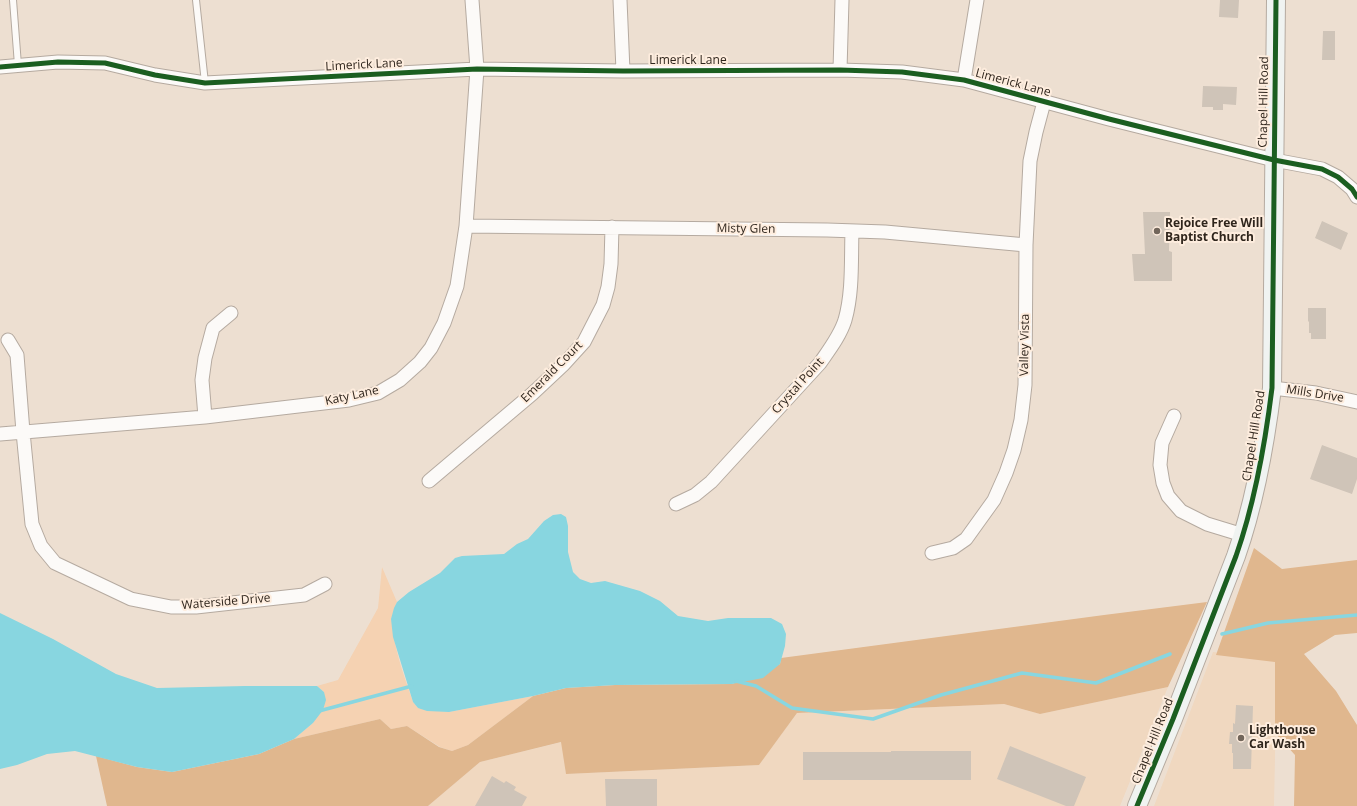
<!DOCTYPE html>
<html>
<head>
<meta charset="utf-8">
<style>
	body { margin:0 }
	canvas { display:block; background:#eddfd1 }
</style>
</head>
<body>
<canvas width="1357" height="806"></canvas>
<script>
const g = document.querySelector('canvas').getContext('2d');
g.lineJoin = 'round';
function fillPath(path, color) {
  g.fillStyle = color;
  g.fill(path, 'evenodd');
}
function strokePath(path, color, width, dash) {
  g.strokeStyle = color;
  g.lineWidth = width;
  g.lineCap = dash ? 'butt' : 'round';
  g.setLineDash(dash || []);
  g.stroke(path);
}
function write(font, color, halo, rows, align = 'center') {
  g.font = font + ' "Open Sans",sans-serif';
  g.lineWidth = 4;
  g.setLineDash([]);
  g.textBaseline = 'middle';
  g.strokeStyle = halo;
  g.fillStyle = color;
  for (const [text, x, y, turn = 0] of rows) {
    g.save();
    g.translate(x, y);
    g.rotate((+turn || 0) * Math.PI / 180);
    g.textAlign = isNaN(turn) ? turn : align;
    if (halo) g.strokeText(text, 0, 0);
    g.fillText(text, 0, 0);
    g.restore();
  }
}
fillPath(new Path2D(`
	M1213 652 1277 659 1274 806H1154Z
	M1168 687 1120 806H428L480 762 562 742 566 774 758 765 797 713 1004 704 1040 714Z`), '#f0d8c0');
fillPath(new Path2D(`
	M382 567 397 602C384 627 405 677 413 702L418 708 449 712 533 696 468 745 452 751 440 747 407 726 391 729 380 719 294 739 313 723 324 692 317 686 338 680 378 608Z`), '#f5d2b2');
fillPath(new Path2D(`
	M1254 548 1282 569 1357 560V633L1335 635 1304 654 1336 691 1357 725V806H1294L1295 755 1275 733V662L1216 655Z
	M1207 602 1168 687 1040 714 1004 704 797 713 759 765 566 774 561 742 480 762 428 806H107L96 756 137 767 172 772 259 754 294 739 380 719 391 729 407 726 439 747 452 751 468 745 533 696 566 688 615 685 732 684 780 664 781 658 1104 615Z`), '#e0b78e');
fillPath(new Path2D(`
	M561 514 566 517 568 526V552L573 572 580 579 591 583 605 581 640 591 660 601 678 616 708 621 728 618H771L782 624 786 634 785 646 780 664 763 678 732 684 615 685 566 688 533 696 449 712 427 711 418 708 413 702 393 637 391 619 394 608 397 602 409 592 440 573 455 558 462 556 504 554 517 544 528 539 544 521 553 515Z
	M0 613 53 639 116 674 157 688 245 686H317L324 692 326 700 323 710 313 723 294 739 259 754 172 772 137 767 75 751 47 754 17 765 0 769Z`), '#88d6e0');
strokePath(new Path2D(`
	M1222 634 1268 623 1357 615
	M736 681 756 686 792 708 873 719 941 695 1022 673 1096 683 1170 654
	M319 711 412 686`), '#88d6e0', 3.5);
fillPath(new Path2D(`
	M1220 0H1239L1238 18 1219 17Z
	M1323 31H1335V60H1322Z
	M1203 86 1237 87 1236 105 1223 104V110H1213V107H1202Z
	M1143 212H1170L1169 251 1172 252V281H1134L1132 254H1145Z
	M1322 221 1348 233 1341 250 1315 238Z
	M1308 308H1326V339H1311V333H1309V322L1308 321Z
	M1322 445 1357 458V479L1352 494 1310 479Z
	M1236 705 1253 706 1251 769H1233V753H1232V744H1229L1230 732H1233V723L1235 724Z
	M1010 746 1086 777 1074 806H1066L997 779Z
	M891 751H971V780H803V752H891Z
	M492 776 504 783 506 781 516 787 514 790 527 797 522 806H475Z
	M605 779H657V806H606Z`), '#cfc4b8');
const lane = new Path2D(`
	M13 0 18 65
	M196 0 205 83`);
const street = new Path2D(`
	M620 0 623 71
	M0 67 58 62 105 63 155 75 205 83 477 69 623 71 840 70 902 72 964 80 1109 119 1274 160 1322 169 1338 177 1352 189 1357 197
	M840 70 842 0
	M964 80 977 0
	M466 226 827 230 885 232 1026 245
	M8 340 17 355 23 432 32 524 41 546 55 563 131 599 171 607H196L304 595 325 584
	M1272 388 1316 393 1357 402
	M1174 416 1162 443 1160 465 1163 483 1168 496 1181 511 1207 524 1243 535
	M205 417 202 380 205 358 213 328 231 313
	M0 434 205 417 349 400 378 393 400 380 420 362 431 348 444 323 457 286 466 226 477 69 472 0
	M429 481 532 394 564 364 584 342 603 305 608 287 611 264 612 227
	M676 504 695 495 711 482 820 363C829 350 840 336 845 320 853 292 851 260 852 231
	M932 553 953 548 966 539 994 500 1006 473 1014 450 1021 420 1025 385 1026 245 1030 161 1036 132 1044 102`);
const secondary = new Path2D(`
	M1137 806 1173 719 1236 556C1255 502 1265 445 1272 388L1276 0`);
strokePath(lane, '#b5aaa0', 8);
strokePath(street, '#b5aaa0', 15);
strokePath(secondary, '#b5aaa0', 20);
strokePath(lane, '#fcfaf8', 6);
strokePath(street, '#fcfaf8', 13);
strokePath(secondary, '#f0f3f1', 18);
strokePath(new Path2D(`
	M0 67 58 62 105 63 155 75 205 83 477 69 623 71 840 70 902 72 964 80 1109 119 1274 160 1322 169 1338 177 1352 189 1357 197
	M1137 806 1173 719 1236 556C1255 502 1265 445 1272 388L1276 0`), '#1b5e20', 5);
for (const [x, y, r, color] of [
	[1157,231,4,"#72665b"],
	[1241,738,4,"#72665b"]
]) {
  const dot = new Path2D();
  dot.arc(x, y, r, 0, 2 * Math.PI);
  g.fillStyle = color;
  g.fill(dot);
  strokePath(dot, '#feedde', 1.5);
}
write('12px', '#2f251c', '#feedde', [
	["Limerick Lane",688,61],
	["Limerick Lane",364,65,-3],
	["Limerick Lane",1013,83,15],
	["Chapel Hill Road",1264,102,-89],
	["Misty Glen",746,229,1],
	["Valley Vista",1025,345,-89],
	["Emerald Court",552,372,-45],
	["Crystal Point",798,386,-48],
	["Mills Drive",1315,394,9],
	["Katy Lane",352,396,-12],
	["Chapel Hill Road",1254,436,-81],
	["Waterside Drive",226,602,-5],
	["Chapel Hill Road",1153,741,-68]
]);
write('bold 12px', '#2f251c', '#feedde', [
	["Rejoice Free Will",1165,224],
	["Baptist Church",1165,238],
	["Lighthouse",1249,731],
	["Car Wash",1249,745]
], 'left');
</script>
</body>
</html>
